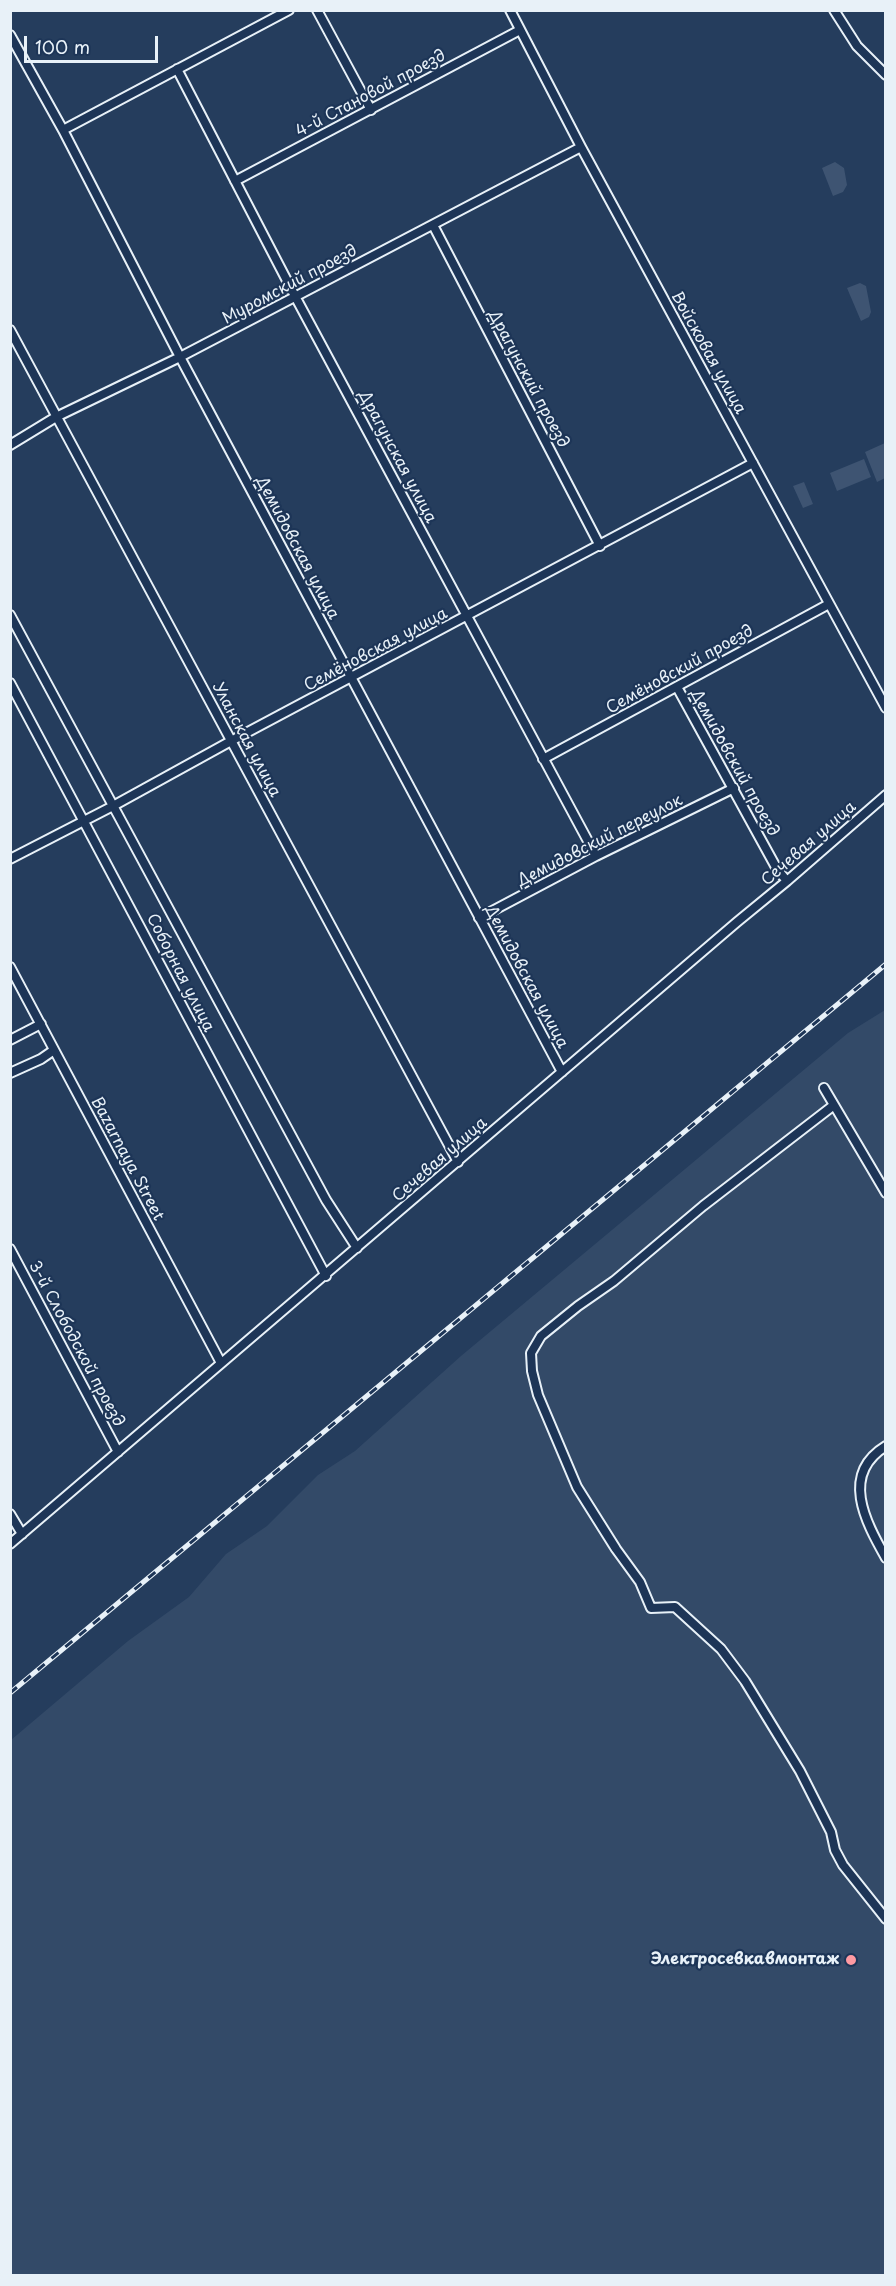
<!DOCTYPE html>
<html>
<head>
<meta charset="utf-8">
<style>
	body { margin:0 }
	#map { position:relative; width:896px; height:2286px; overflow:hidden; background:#253d5d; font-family:"Playpen Sans",sans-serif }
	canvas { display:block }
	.frame { position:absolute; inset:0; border:12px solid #e8f1f8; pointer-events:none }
	.scale { position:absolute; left:24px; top:36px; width:134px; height:27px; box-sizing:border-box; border:3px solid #e8f1f8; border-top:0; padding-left:8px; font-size:18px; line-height:21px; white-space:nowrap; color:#e8f1f8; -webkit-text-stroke:4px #1d3557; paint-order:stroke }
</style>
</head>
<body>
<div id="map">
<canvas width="896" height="2286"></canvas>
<div class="frame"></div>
<div class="scale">100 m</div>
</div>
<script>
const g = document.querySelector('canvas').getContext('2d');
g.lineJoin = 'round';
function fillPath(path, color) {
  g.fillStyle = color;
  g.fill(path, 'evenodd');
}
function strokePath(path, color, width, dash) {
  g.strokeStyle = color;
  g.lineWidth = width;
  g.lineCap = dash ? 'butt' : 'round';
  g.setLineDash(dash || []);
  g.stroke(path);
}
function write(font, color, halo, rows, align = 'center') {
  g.font = font + ' "Playpen Sans",sans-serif';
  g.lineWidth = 4.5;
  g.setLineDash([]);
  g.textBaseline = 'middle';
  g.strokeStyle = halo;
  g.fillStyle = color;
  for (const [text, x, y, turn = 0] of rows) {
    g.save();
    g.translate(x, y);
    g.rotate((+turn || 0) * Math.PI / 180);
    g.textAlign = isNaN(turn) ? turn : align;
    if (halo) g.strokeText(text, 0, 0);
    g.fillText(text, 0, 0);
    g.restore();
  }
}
fillPath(new Path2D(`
	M885 1010V2275L11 2276V1740L128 1641 189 1597 226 1554 267 1526 318 1475 355 1451 461 1356 848 1033Z`), '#334a68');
fillPath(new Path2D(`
	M835 162 844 168 847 185 843 192 833 196 822 168Z
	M860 283 866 286 871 312 869 317 861 321 847 288Z
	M885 443V478L877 482 865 452Z
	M864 459 871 477 837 491 830 473Z
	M804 482 813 504 803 508 793 486Z`), '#3e5472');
const minor = new Path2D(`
	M317 10 371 110
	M510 10 581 147 886 708
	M834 10 857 46 886 75
	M10 35 63 130 180 357 562 1072
	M177 69 296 298 596 856
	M63 130 289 10
	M235 181 520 30
	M433 225 600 546
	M10 330 458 1162
	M10 445 56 417 180 357 581 147
	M10 615 326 1200 357 1248
	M10 683 326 1276
	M677 687 777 869 787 881
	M543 759 829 604
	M10 859 113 806 231 741 753 463
	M479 918 596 856 734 788
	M10 967 221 1363
	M10 1040 41 1024
	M10 1073 41 1059 54 1050
	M824 1088 886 1193
	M834 1105 703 1206 614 1281 578 1306 541 1336 531 1353 532 1371 538 1395 577 1487 616 1549 640 1582 651 1608 675 1607 721 1649 745 1681 800 1771 831 1832 835 1850 843 1865 886 1919
	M10 1249 118 1452
	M886 1446C840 1474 865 1521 886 1558
	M10 1514 22 1534
	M10 1544 737 922 787 881 886 795`);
strokePath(minor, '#e8f1f8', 12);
strokePath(minor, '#1d3557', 8);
const rail = new Path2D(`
	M10 1693 886 964`);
strokePath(rail, '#e8f1f8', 5);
strokePath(rail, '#1d3557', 3, [9]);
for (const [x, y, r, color] of [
	[851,1960,6,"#ff9aa2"]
]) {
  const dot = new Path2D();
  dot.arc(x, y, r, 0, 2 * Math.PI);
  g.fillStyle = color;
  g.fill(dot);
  strokePath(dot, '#1d3557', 2);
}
write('16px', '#e8f1f8', '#1d3557', [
	["4-й Становой проезд",371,94,-28],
	["Муромский проезд",290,285,-28],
	["Войсковая улица",708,353,61],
	["Драгунский проезд",528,379,62],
	["Драгунская улица",397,457,62],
	["Демидовская улица",297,548,62],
	["Семёновская улица",376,650,-28],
	["Семёновский проезд",680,670,-29],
	["Уланская улица",246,740,62],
	["Демидовский проезд",734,763,61],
	["Демидовский переулок",600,841,-27],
	["Сечевая улица",809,844,-41],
	["Соборная улица",180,973,63],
	["Демидовская улица",526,977,62],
	["Bazarnaya Street",127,1159,62],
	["Сечевая улица",440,1160,-41],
	["3-й Слободской проезд",76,1344,62]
]);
write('bold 16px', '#e8f1f8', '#1d3557', [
	["Электросевкавмонтаж",839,1960]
], 'right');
</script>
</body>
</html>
